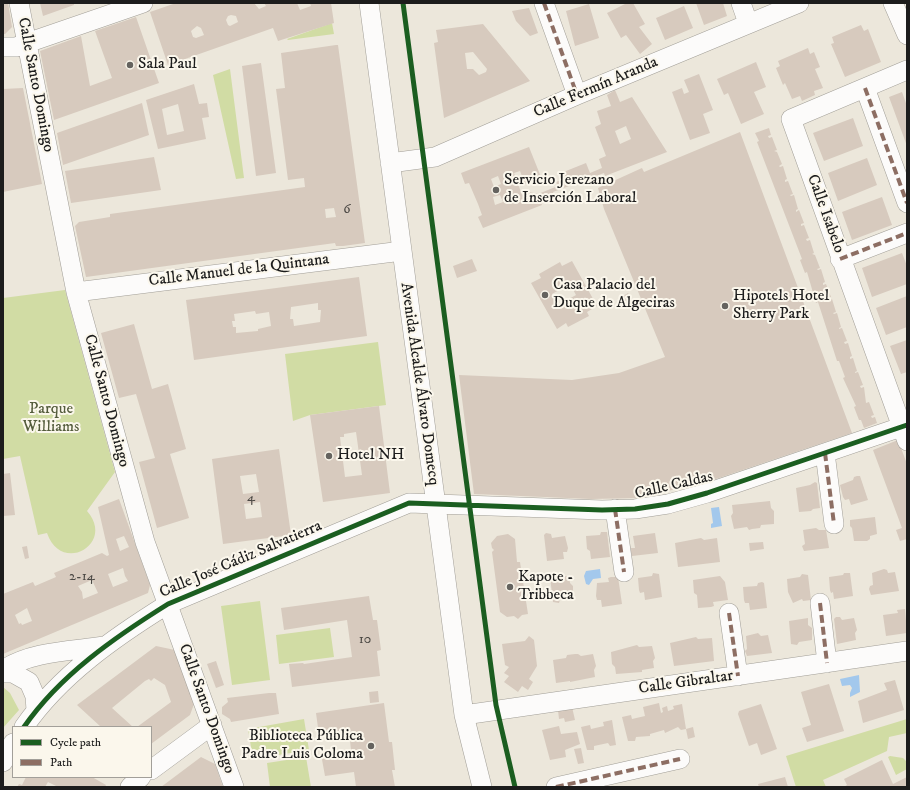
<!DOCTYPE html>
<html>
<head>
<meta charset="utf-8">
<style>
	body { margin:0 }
	#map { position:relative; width:910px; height:790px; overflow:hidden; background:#ece7db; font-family:"IM FELL DW Pica",serif }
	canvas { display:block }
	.frame { position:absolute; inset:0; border:4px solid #1c1c1c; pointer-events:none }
	.legend { position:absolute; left:12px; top:726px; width:140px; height:52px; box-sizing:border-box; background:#fbf7ec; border:1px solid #a29f99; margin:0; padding:5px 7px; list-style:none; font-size:12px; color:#1c1c1c }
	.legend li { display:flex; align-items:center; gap:8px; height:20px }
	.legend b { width:20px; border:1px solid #a29f99 }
</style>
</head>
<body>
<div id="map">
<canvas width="910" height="790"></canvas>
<div class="frame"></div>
<ul class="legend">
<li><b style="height:5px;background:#1b5e20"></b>Cycle path</li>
<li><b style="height:5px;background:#8d6e63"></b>Path</li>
</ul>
</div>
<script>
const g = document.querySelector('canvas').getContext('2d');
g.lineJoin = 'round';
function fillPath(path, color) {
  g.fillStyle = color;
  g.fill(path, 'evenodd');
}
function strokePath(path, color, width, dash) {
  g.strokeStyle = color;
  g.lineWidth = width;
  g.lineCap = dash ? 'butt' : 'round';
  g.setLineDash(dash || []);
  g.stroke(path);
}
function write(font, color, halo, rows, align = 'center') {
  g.font = font + ' "IM FELL DW Pica",serif';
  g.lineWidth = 4;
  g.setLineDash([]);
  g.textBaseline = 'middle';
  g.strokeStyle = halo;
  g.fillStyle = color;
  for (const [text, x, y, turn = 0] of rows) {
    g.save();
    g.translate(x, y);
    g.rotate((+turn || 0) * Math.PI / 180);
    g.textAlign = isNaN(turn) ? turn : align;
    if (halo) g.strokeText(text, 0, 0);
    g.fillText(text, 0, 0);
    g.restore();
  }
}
fillPath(new Path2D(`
	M332 23 334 34 288 40 287 39Z
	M230 69 244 178 236 179 213 75Z
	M65 290 115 472 87 511C116 544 61 575 47 533L38 535 20 456 3 459V298Z
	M378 342 386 405 310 415 293 421 285 354Z
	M260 601 270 680 232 685 221 606Z
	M330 628 334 657 279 664 276 635Z
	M3 687 10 693 19 710 3 728Z
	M304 719 309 750 253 759 248 729Z
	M907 719V733L889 737 887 751 823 780 826 787H796L786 756Z
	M890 756 903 758 907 762V769L896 775 888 757Z
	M306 757 311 787H270L267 763Z`), '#d1dca4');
fillPath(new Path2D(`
	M719 507 722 526 711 528V524L713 523 711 508Z
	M600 569 601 578 593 579 589 585 586 584 584 576 586 571Z
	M859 675 860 692 850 697V693L852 688 850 685 842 686 840 679Z`), '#a3c8ec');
fillPath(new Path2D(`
	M3 3H8L12 27 5 34H3Z
	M40 3H74V5L43 16Z
	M176 3H254L259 9 266 6 264 3H297L300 10 311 6 310 3H331L334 23 278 41 273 28 168 65 150 12ZM231 15 236 16 238 22 230 26 228 25 226 20 228 16ZM197 26 201 28 204 35 196 38 193 37 191 31Z
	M627 3H633L645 24 639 27 652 44 640 54 626 35 621 38 607 13Z
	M696 3H723L727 16 704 25Z
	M589 4 599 38 575 46 566 11Z
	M684 6 693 28 665 40 656 18Z
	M529 8 538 33 530 36 516 21 512 11Z
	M136 17 159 83 54 120 40 51 81 36 90 86 112 78 95 31Z
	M483 24 530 81 444 118 434 43 438 42 436 30ZM473 52 487 69 486 72 479 75 473 69H467L465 53Z
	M861 25 864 31 868 29 881 62 845 77 831 44 834 43 832 37Z
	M336 45H338L365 243 343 246H336L335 243 86 277 75 226 79 222 110 217V214L305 187 304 178 288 180 276 89 285 88 281 53ZM334 208 336 217 326 218 325 209Z
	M808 48 810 54 814 52 820 67 815 69 823 88 814 91 815 95 802 101 800 96 792 99 785 83 783 85 776 68 780 66 778 61Z
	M756 62 766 87 754 92 764 114 741 124 728 93 724 95 717 79Z
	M261 63 276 173 256 176 242 66Z
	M699 74 713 110 703 114 710 133 690 140 672 92 682 88 684 94 689 92 684 80Z
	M194 84 199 104 207 103 209 117 202 118 206 139 158 149 146 100ZM178 104 184 131 167 135 162 109Z
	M23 88 42 184 3 192V89Z
	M615 90 620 102 632 97 667 152 605 176 604 173 553 192 554 195 547 198H539L542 205 483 228 478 217 482 215 478 204 469 183 465 184 461 173 529 147 541 177 525 184 520 171 514 173 522 195 529 192 538 194 558 186 556 182 563 179 561 173 586 163 590 173 602 168 599 159 606 156 595 127 601 124 597 111 611 106 607 95ZM626 126 631 139 620 144 615 131ZM498 176 501 184 494 187 491 179ZM500 195 503 202 495 205 493 197Z
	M902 92 907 106V146L889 97Z
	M142 103 149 135 63 165 57 133Z
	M853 118 863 146 824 161 813 133Z
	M769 128 771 135 768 136 769 138 772 137 777 150 774 151 777 152 782 164 779 166 780 167 783 166 787 179 785 180V182L788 181 793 194 790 195 791 196 794 195 798 209 796 210V212L799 210 804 223 801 224V226L804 225 809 238 806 239 807 241 810 240 814 253 812 254 815 255 820 268 817 269 818 270 821 269 825 282 823 283V285L826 284 831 297 828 298 829 300 832 299 836 312 833 313 834 314 837 313 841 327 839 328V329L842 328 847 341 844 342 845 344 848 343 852 356 850 357V359L853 358 857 371 855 372V373L858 372 863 385 860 386 861 388 864 387 866 403 869 402 874 415 871 416 872 418 875 417 877 423 864 428 861 420H859L854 407 856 406 843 378 845 377 839 361H837L818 302 816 303 807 272 805 273 800 260 802 259 757 142 759 141 755 133Z
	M740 132 852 433 716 479 640 498 591 499 474 494 459 375 572 380 619 373 665 357 604 209 598 188 642 168 644 172Z
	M154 157 161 190 71 203 65 171Z
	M867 158 877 185 838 201 828 173Z
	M882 197 892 225 852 240 842 212Z
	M902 253 907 266V284L872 297 862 268Z
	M472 259 477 271 457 278 453 266Z
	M572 261 597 306 587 312 589 316 568 327 566 323 557 329 531 283 541 278 539 274 560 262 562 266ZM570 284 576 295 558 305 552 294Z
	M359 277 367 336 194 360 186 300ZM318 303V310H321L320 322 294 326 293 319H290L291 307ZM255 311 256 314 269 312 271 326 258 329V331L236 333V327H233L232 321H235L234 314Z
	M628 293 633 301 623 307 618 299Z
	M907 296V327L886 335 876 308Z
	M134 324 152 389 168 384 186 449 170 454 189 518 157 528 139 462 155 458 136 394 119 398 101 333Z
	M907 340V372L901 374 890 346Z
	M379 406 390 493 323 502 310 415ZM356 432 362 475 345 477 340 437H344V434Z
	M898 440 907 464V539L900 541 896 530 902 528 873 450Z
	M279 449 291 535 223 544 212 459ZM256 474 259 492 243 494 240 476ZM260 502 262 517 246 519 244 504Z
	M10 473 15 515 3 516V474Z
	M857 476H860L868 500 851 505 849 499 845 500 843 497 840 485 853 480 854 477Z
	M815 482 817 483 820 508 813 509 811 511 799 512 796 488 810 485Z
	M119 499 150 585 148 593 3 654V594L33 582 35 586 56 577 54 573 102 553 107 556 109 555 98 507ZM124 536 129 547 120 551 116 539ZM123 568 125 576 128 581 113 587 108 574ZM92 580 98 593 83 599 82 592 78 586ZM27 608 32 621 22 625 21 623 19 624 15 615Z
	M770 501 771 508 774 511V524L761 525 760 528 752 529 749 530 747 527 734 529 731 516 733 513 732 505Z
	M875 517 877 534 870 536V539L867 541H854L852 528 850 526V520Z
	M816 528 819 530H826L829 548 804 551 802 546 805 544 803 530Z
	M601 532H607L610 557 591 559 590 551 587 549 586 536 600 535Z
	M546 533 551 534 552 538 565 536 568 548 567 552H563L564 559 547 561 544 535Z
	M655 533 658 553 632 556 631 551V548H635L633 536Z
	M508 534 515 539 517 562H520L528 614 522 615 518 619 514 616 507 617 500 612 492 552 494 550 492 548 491 543 497 536Z
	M701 538 704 540 717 538 720 562 678 567 675 543Z
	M763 542 764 549 750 551 749 543Z
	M27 546 29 558 25 559 22 547Z
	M884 569 887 570 888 573 895 572 899 591 871 595 869 589 870 586 873 585 872 573Z
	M653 573 659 574 662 597 645 600 644 592 640 593 639 590 638 578 652 576Z
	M844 573H850L853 596 834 599 833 592 831 593 830 590 829 577 843 575Z
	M802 574 808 575 811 600 803 601 802 599 793 603 788 592 787 579 800 577Z
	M556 576H569L570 583 573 586V598L560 600 559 603 553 602 550 577Z
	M720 576 725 582 728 600 713 602 714 606 711 607 698 608 697 595 694 593 693 580Z
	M611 577H618L622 604 602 607 601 600H597L596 596 597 583 609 582 608 578Z
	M762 582 764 583 767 608 750 610 749 603H745L744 600 743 587 757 586 758 583Z
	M369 596 373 620H377L381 650 377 651 380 676 292 687 289 664 303 663 304 664 352 657 347 620 284 630 281 608Z
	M905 609 907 633 886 636 883 615 898 613 897 610Z
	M836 617H840L842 620 854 618 857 630 855 633 856 640 837 644 834 619Z
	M808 618V625L812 628V640L799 642 797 645 791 644 789 621Z
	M758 633 761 636 768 635 772 653 747 656 745 651 747 649 746 636Z
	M529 636 534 640 537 666 529 679 533 682 528 690 522 686 518 692 504 682 509 676 504 673 509 667 505 665 502 644 525 641Z
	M696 637 698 639 712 638 714 661 674 666 670 643Z
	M637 645 639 647 652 646 655 658 653 661 654 668 642 670V672L616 674 615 667 612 664 611 652Z
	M156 646 175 650 194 704 190 715 151 744V727H137L171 702 165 685 154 678 151 681 149 679 145 681 112 708 133 727H101L77 705Z
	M575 654H578L581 656 593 654 596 666 594 670 595 677 570 682V681L556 683 553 660 566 658 567 655Z
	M216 661 224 685 216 688 207 664Z
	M895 680 904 710 863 723 858 701 887 690 884 683Z
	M829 684 844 731 807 742 802 728 811 725 801 692Z
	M378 691 379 702 370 703 369 692Z
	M269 693H276L279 714 231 722 230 719 222 714V707L228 702 227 698Z
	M384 703 389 742H392L395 770H392L395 787H356L354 772 325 776 321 754 351 750 349 731 319 735 316 713Z
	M659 703 661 713 663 712 662 708 667 706 668 711 674 709 673 706 682 704 686 729 693 727 695 737 688 739 686 729 681 730 678 727 665 733 664 730 650 734V736L636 737 635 741H628L622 717 631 715 632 719 645 716 643 707Z
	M761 704 777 749 761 755 757 743 749 746 738 714 739 711Z
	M572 707 575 720 565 722 564 718 559 719 558 710Z
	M612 720 616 745 610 746 608 743 594 746V750H587L581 727 590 725 591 729 604 726 603 722Z
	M559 726 561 734 577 732 580 744 565 750 566 757 550 760 542 730Z
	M581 748 584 763 578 764 574 749Z
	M201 757 215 764 223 787H161Z
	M882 760 893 784 907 777V787H844L847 785 844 779Z
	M26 777H92L106 785 105 787H58L48 782 45 787H17L19 784 22 785Z
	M785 777 788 787H759L758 784Z`), '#d7cabe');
const minor = new Path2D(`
	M19 3 76 292 145 542 234 787
	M369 3 464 715 482 787
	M544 3 577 95
	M741 3 748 23
	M893 3 907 35
	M3 47H16L27 43 143 3
	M907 70 791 119 907 441
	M865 88 907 203
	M390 163 435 157 577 95 799 3
	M840 259 907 233
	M76 292 402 251
	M825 453 834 524
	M615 509 624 572
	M820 603 827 663
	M729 613 738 676
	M3 670C31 651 73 651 105 646
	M3 673H13L29 682 35 696 36 710
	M464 715 907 651
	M24 727C60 675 115 637 168 604L409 503 602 510 635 509 668 504 707 493 907 425
	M3 762 13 743
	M151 770 212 725
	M130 787 141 777
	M556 787 680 759`);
strokePath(minor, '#a19e97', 20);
strokePath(minor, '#fcfbfa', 19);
strokePath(new Path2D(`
	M544 3 577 95
	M865 88 907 203
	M840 259 907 233
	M825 453 834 524
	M615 509 624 572
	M820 603 827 663
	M729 613 738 676
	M556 787 680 759`), '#8d6e63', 4, [8, 4]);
strokePath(new Path2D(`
	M403 3 496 705 515 787
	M24 727C60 675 115 637 168 604L409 503 602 510 635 509 668 504 707 493 907 425`), '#1b5e20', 5);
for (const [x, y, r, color] of [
	[130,65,4,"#65635f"],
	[496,190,4,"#65635f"],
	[545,295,4,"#65635f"],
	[725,306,4,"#65635f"],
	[329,456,4,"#65635f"],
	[510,587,4,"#65635f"],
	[371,746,4,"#65635f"]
]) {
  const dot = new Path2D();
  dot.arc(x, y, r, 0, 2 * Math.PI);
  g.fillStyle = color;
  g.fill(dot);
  strokePath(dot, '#fbf7ec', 1.5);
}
write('14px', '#4b4844', null, [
	["6",347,210],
	["4",251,498],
	["2-14",82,577],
	["10",365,640]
]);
write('16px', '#1c1c1c', '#fbf7ec', [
	["Sala Paul",138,65],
	["Servicio Jerezano",504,181],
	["de Inserción Laboral",504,199],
	["Casa Palacio del",553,286],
	["Duque de Algeciras",553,304],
	["Hipotels Hotel",733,297],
	["Sherry Park",733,315],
	["Hotel NH",337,456],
	["Kapote -",518,578],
	["Tribbeca",518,596],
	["Biblioteca Pública",363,737,"right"],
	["Padre Luis Coloma",363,755,"right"]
], 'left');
write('16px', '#1c1c1c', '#fbf7ec', [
	["Calle Santo Domingo",35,85,79],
	["Calle Fermín Aranda",596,88,-23],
	["Calle Isabelo",825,214,70],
	["Calle Manuel de la Quintana",239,271,-7],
	["Avenida Alcalde Álvaro Domecq",419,384,82],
	["Calle Santo Domingo",106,401,75],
	["Calle Caldas",674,486,-13],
	["Calle José Cádiz Salvatierra",241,560,-23],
	["Calle Gibraltar",686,683,-8],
	["Calle Santo Domingo",206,709,70]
]);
write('16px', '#545c3c', '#fbf7ec', [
	["Parque",51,410],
	["Williams",51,428]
]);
</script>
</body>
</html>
